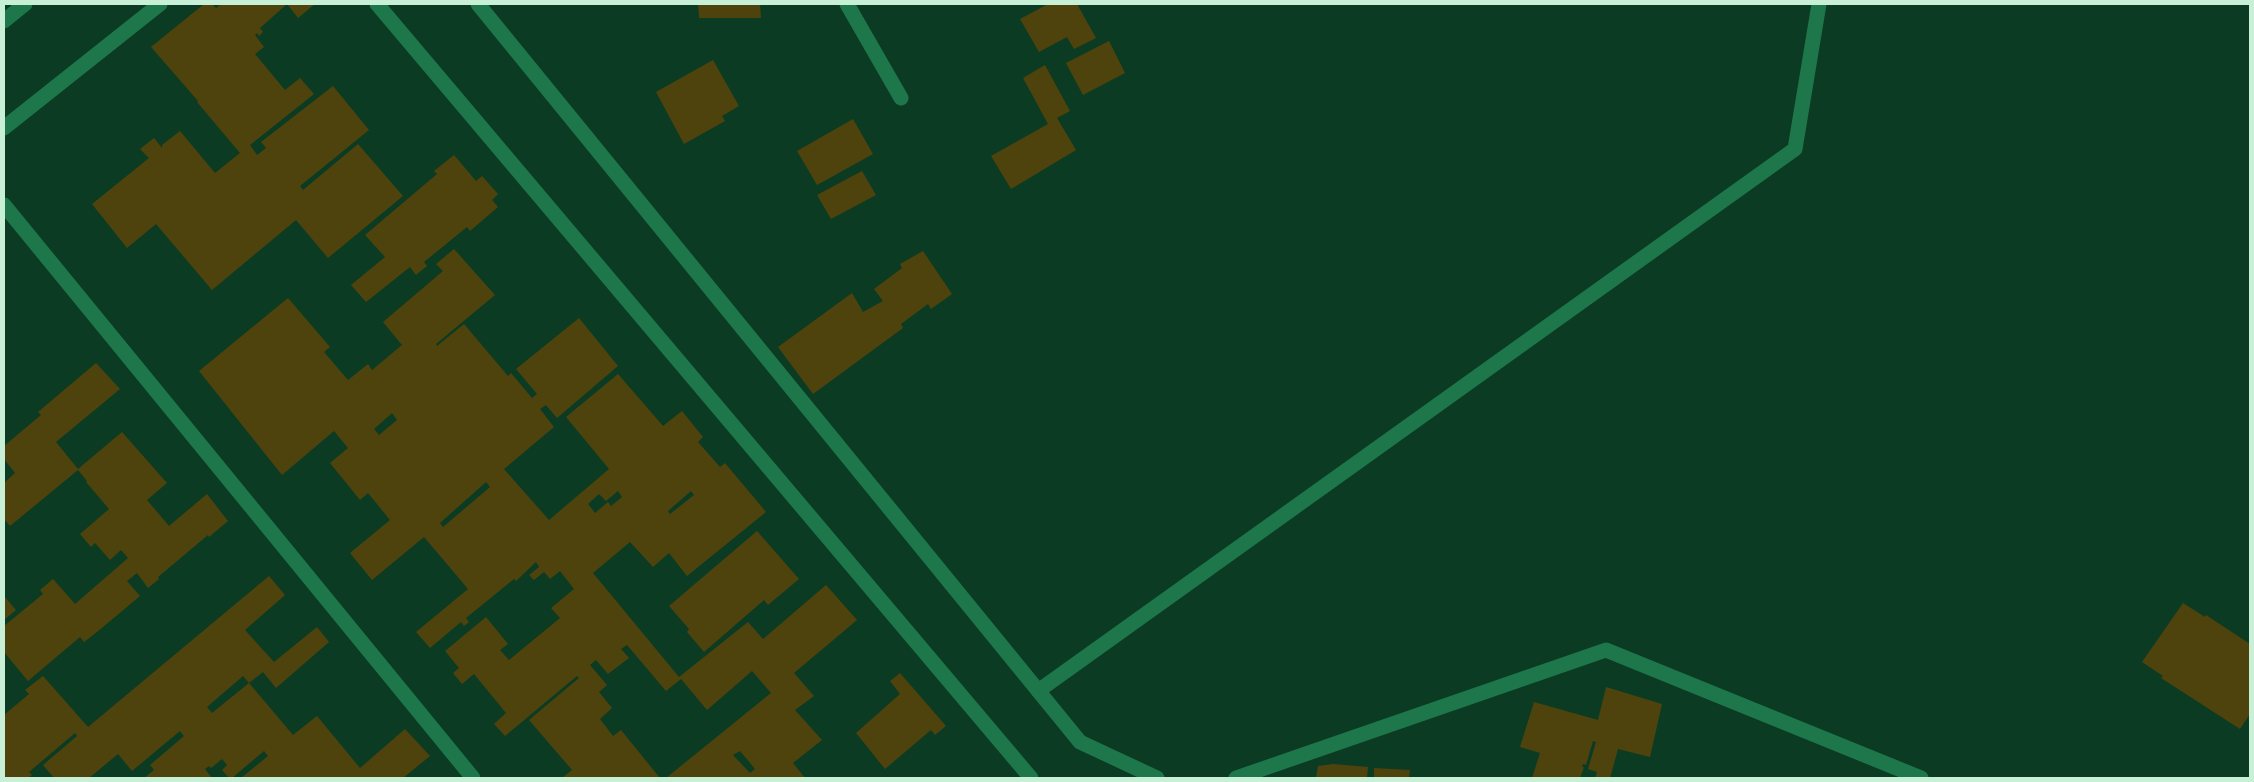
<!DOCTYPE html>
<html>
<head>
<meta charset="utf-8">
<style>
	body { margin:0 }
	#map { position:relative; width:2254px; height:782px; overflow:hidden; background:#0c3b23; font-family:Montserrat,sans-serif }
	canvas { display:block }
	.frame { position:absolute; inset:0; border:5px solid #c8f0d6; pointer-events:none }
</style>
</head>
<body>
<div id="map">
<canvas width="2254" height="782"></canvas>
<div class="frame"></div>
</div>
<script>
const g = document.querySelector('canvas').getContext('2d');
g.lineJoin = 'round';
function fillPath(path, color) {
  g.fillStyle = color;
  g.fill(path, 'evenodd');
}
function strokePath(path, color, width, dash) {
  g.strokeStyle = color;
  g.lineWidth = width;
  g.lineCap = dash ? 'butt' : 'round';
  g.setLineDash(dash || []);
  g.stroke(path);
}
fillPath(new Path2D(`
	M204 4H212L216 8 221 4H315L298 18 287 4 260 28 263 32 259 36 257 33 255 35 264 47 255 54 285 90 300 78 314 94 250 145 257 155 266 148 261 142 333 86 369 130 300 186 303 190 358 144 403 196 328 258 296 220 212 290 156 224 127 248 92 204 149 158 140 149 154 138 162 148V145L180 131 215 173 240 153 197 102 198 101 151 47Z
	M698 4H760L761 18H699Z
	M1048 4H1077L1096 38 1074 49 1067 37 1039 52 1020 19Z
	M1109 41 1125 73 1083 95 1066 63Z
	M713 60 739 106 722 116 725 121 684 144 656 92Z
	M1045 65 1070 111 1057 118 1076 150 1011 189 991 156 1048 124 1023 78Z
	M853 119 873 154 817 185 797 151Z
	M454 155 476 181 482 176 498 194 492 200 498 207 470 231 467 227 424 262 427 266 416 275 410 267 366 302 351 285 385 257 365 235 437 174 434 171Z
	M862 171 876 195 831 219 817 195Z
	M454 249 495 295 436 344 437 346 464 324 508 376 511 373 532 398 537 394 516 369 579 318 618 366 557 418 546 405 540 409 554 427 504 469 549 520 609 469 566 417 618 374 663 426 682 411 703 437 698 442 720 467 725 463 766 512 687 576 669 553 653 567 630 542 593 573 679 677 748 622 763 639 826 585 857 620 794 673 814 696 795 710 822 740 793 763 805 778H666L771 693 752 671 707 710 681 679 666 691 627 645 621 649 629 658 608 674 596 660 590 665 607 685 599 692 612 708 600 719 613 736 621 730 660 778H565L563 777 572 770 529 720 579 678 577 676 505 736 494 724 506 713 474 674 462 684 453 673 459 668 445 651 486 617 508 644 500 650 509 660 560 618 551 608 574 589 560 571 550 579 544 572 534 580 529 575 539 567 536 562 516 581 514 579 466 618 469 622 464 626 461 622 430 648 416 632 468 589 424 537 372 580 350 553 390 520 368 493 360 500 330 463 348 448 334 431 282 475 199 371 288 298 330 347 324 352 348 380 368 364 372 370 402 345 383 322 443 271 436 264ZM392 413 397 420 379 435 374 429ZM486 482 490 487 443 527 440 523ZM618 491 622 497 611 506 608 502 595 513 588 504 599 494 606 501ZM691 491 694 495 670 514 668 511ZM740 751 755 769 750 773 733 755Z
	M923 251 952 294 931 309 928 304 901 324 903 328 813 394 778 347 852 293 863 312 883 301 874 289 902 268 900 264Z
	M96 363 120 389 56 442 78 469 122 432 167 483 147 500 169 526 207 494 228 521 209 537 208 535 158 577 159 579 148 588 137 573 127 581 140 596 97 632 84 642 80 637 28 681 4 652V626L43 594 40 590 53 579 75 604 128 558 121 550 110 560 95 543 91 547 80 534 109 509 86 482 87 481 78 470 10 526 4 519V483L15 473 4 459V446L41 415 38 412Z
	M757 531 799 579 768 605 764 600 704 652 687 632 689 629 669 606Z
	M269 576 285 595 245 630 274 662 317 627 329 642 276 688 263 672 249 683 293 735 317 716 360 768 405 729 430 756 403 778H241L268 756 264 751 232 778H229L222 770 227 765 222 759 211 768 209 766 205 769 212 778H144L154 770 150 765 184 736 180 731 132 771 118 754 89 778H54L43 765 77 736 75 733 29 772 32 775 28 778H4V715L29 694 25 690 43 676 88 727ZM243 676 249 683 212 713 207 707Z
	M4 596 16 610 4 620Z
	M2183 603 2205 617 2206 615 2250 644V714L2240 729 2161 678 2163 676 2142 662Z
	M900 673 946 726 935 735 931 730 885 769 856 733 900 694 890 681Z
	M1606 687 1662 704 1650 757 1618 749 1610 778H1595L1597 772 1588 769 1596 742 1593 741 1586 765 1583 764 1582 767H1584L1580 778H1532L1540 753 1520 747 1534 702 1598 720Z
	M1333 764 1368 767 1367 778H1316L1318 766Z
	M1374 768 1410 770 1409 778H1374Z`), '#4f430d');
strokePath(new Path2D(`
	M377 4 1031 778
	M478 4 1080 742 1157 778
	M847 4 901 98
	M4 21 25 4
	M4 128 160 4
	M4 205 473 778
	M1038 691 1795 149 1819 4
	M1236 778 1606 650 1921 778`), '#1d774b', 15);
</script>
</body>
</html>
